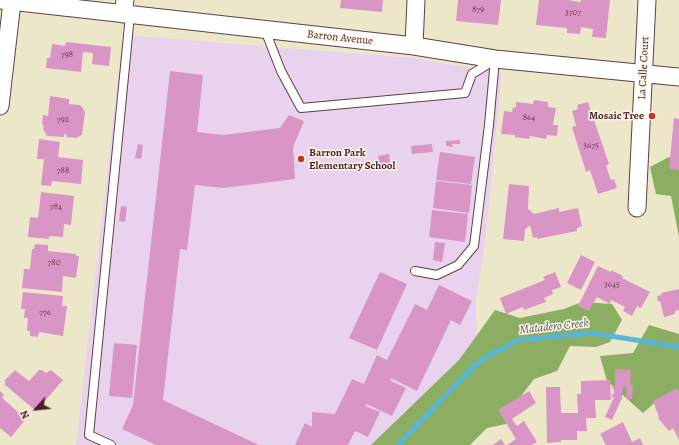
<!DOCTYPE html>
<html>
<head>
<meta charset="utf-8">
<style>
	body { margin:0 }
	#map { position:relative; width:679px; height:445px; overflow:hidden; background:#ede7ca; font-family:Alegreya,serif }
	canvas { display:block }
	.north { position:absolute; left:16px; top:389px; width:40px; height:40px; -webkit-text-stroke:3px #fcf5e5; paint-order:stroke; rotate:243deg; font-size:11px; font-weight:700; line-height:16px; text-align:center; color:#4a1f2b }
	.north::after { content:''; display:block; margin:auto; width:14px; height:18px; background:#4a1f2b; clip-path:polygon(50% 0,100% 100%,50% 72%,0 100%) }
</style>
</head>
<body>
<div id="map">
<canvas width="679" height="445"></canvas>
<div class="north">N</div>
</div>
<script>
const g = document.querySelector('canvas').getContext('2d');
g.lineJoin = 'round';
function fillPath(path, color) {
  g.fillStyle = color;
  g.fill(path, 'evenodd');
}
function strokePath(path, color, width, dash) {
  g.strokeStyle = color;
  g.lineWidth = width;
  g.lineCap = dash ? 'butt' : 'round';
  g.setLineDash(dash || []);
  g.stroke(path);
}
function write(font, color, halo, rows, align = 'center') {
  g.font = font + ' Alegreya,serif';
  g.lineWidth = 3;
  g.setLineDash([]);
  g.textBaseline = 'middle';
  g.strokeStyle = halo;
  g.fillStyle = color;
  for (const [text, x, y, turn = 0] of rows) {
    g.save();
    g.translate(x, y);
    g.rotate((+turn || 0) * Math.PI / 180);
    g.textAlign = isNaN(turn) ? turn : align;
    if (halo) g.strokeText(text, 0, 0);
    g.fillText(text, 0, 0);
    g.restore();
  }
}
fillPath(new Path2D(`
	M123 35 413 58 502 73 485 244 476 299 477 353 378 445H76Z`), '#e9d2ed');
fillPath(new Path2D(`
	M669 157 679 169V237L671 196 656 194 650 167Z
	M582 302 612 304 622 320 610 342 596 347 570 346 557 371 534 379 515 404 506 424 487 428 470 445H371L459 360 495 310 520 318 564 309Z
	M649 325 679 334V418L660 398 643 413 607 381 600 356 633 353Z`), '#8cae62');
strokePath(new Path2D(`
	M398 445 474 366 488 356 518 340 592 333 679 347`), '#58b6d6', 5);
fillPath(new Path2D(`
	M341 0H383L382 12 340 8Z
	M458 0H501L498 25 456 21Z
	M539 0H568L581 2V0H610L606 38 592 37 593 29 581 27 580 34 567 33V28L536 25Z
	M66 42 111 47 109 66 92 64 93 53 83 52 81 72 46 68 47 58H50L52 44 65 46Z
	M170 71 203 75 197 132 223 135 280 128 289 115 304 121 293 147 295 179 223 188 195 185 187 250 180 249 163 400 259 445H156L122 429 133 405Z
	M50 96 69 99V104L80 105 82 107 85 112 82 135 76 138 66 137 67 135 64 134V137L47 136 43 129 44 125H42L43 115 48 116Z
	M534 100 548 102V107L556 108 553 125H558L557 136 547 135 546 139 530 136 529 139 515 137V135L501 134 504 111 512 112 513 107 516 108V102L533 104Z
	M588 102 591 112 588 113 591 121 594 120 609 164 606 166 611 180 614 179 617 188 598 194 590 170 586 172 572 127 576 126 572 111 578 109 577 105Z
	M674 118 679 119V170L669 169Z
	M39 139 60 142 58 157 83 160 81 184 52 181 51 186 41 185 44 159H37Z
	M460 140V144H452L453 147 446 146V141Z
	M138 144 143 145 141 159 135 158Z
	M432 144 433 152 412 154 411 146Z
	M440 152 475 157 471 184 436 180Z
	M389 154 390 163 380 165 378 156Z
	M436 181 472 185 469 213 433 208Z
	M509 184 529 186 528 209 534 214 559 208V212L578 208 582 226 577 228V231L537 239V237L533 238 530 225 525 230 524 241 503 239Z
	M41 192 74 196 71 225 64 224 63 237 49 236V239L28 237 30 217 38 218Z
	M121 206 127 207 125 222 119 221Z
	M432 210 468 214 465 242 429 237Z
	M435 242 445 243 442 262 433 260Z
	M35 244 48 245V251L76 254V256H79L76 278 63 276 62 292 22 288 24 269H30L32 249H34Z
	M581 255 595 262 581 290 567 283Z
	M598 266 611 272V270L623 276 622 278 650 292 641 308 637 306 632 316 623 311 625 307 611 300 610 304 597 297 589 311 578 306Z
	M380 272 407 284 377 350 349 338Z
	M555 272 561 287 552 290 553 294 544 298 546 302 524 310 523 307 506 314 500 298 545 280 543 277Z
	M439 285 472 301 460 325 451 320 417 391 391 378V381L406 388 392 416 366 404 365 406 380 412 368 437 355 431 348 445H295L305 423 312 427V412L335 414 352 379 364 384 377 355 387 360 415 304 427 310Z
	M679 289V310L675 311V314L664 317 660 301 658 302 657 296 662 295 661 293Z
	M23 292 63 296 62 306H67L63 336 39 332 38 337 30 336V331H27L28 318H24L25 309H21Z
	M114 343 137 345 132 398 109 396Z
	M615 369 631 370 630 385H633L632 399H626L627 387H623L622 398 612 420 605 417 614 397H612V394H614V389H612L613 385 615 386Z
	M15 370 29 381 39 370H42L46 373 51 370 63 380 36 411 4 384 6 382 4 381Z
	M610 380 611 400H595L596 418H586L587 431H577V440H561V442L547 443 546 387H560L561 413H578L577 394H581V381Z
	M677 388 679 392V440L673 428 669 431 658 418 659 417 653 401Z
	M0 391 4 395 2 398 26 419 11 437 0 428Z
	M529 391 536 403 512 419 517 426 524 421 537 442 532 445H507L516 439 498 410Z
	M623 422 632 442 640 438 643 445H606L600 434Z
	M501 439 505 445H493Z`), '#da95c7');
const lane = new Path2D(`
	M265 30 281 71 301 108 465 93 472 74 493 61
	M415 271 437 275 458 265 474 246 489 125 495 59
	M111 445 89 435 130 15`);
const street = new Path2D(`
	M0 0 414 46 495 59 679 77
	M123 14 125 0
	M414 46 416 0
	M0 106 12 2
	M637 208 647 0`);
strokePath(lane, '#623d43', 10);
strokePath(street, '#623d43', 19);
strokePath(lane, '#fff', 8);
strokePath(street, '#fff', 17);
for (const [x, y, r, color] of [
	[652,116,4,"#c8321e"],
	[301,159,4,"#c8321e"]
]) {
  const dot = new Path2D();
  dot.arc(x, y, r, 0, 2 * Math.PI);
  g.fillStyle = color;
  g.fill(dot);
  strokePath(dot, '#fcf5e5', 1.5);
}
write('9px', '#6e3c52', null, [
	["879",478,10],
	["3707",573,13],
	["798",67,55],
	["864",529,118],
	["792",63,120],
	["3675",591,146],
	["788",63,171],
	["784",56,207],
	["780",54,263],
	["3645",612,285],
	["776",45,313]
]);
write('11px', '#4a1f2b', '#fcf5e5', [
	["Barron Avenue",340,38,6],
	["La Calle Court",644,68,-87]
]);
write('bold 11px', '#4a1f2b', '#fcf5e5', [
	["Mosaic Tree",644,116],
	["Barron Park",309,153,"left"],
	["Elementary School",309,166,"left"]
], 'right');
write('italic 12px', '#4f5467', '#fcf5e5', [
	["Matadero Creek",554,327,-6]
]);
</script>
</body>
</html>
